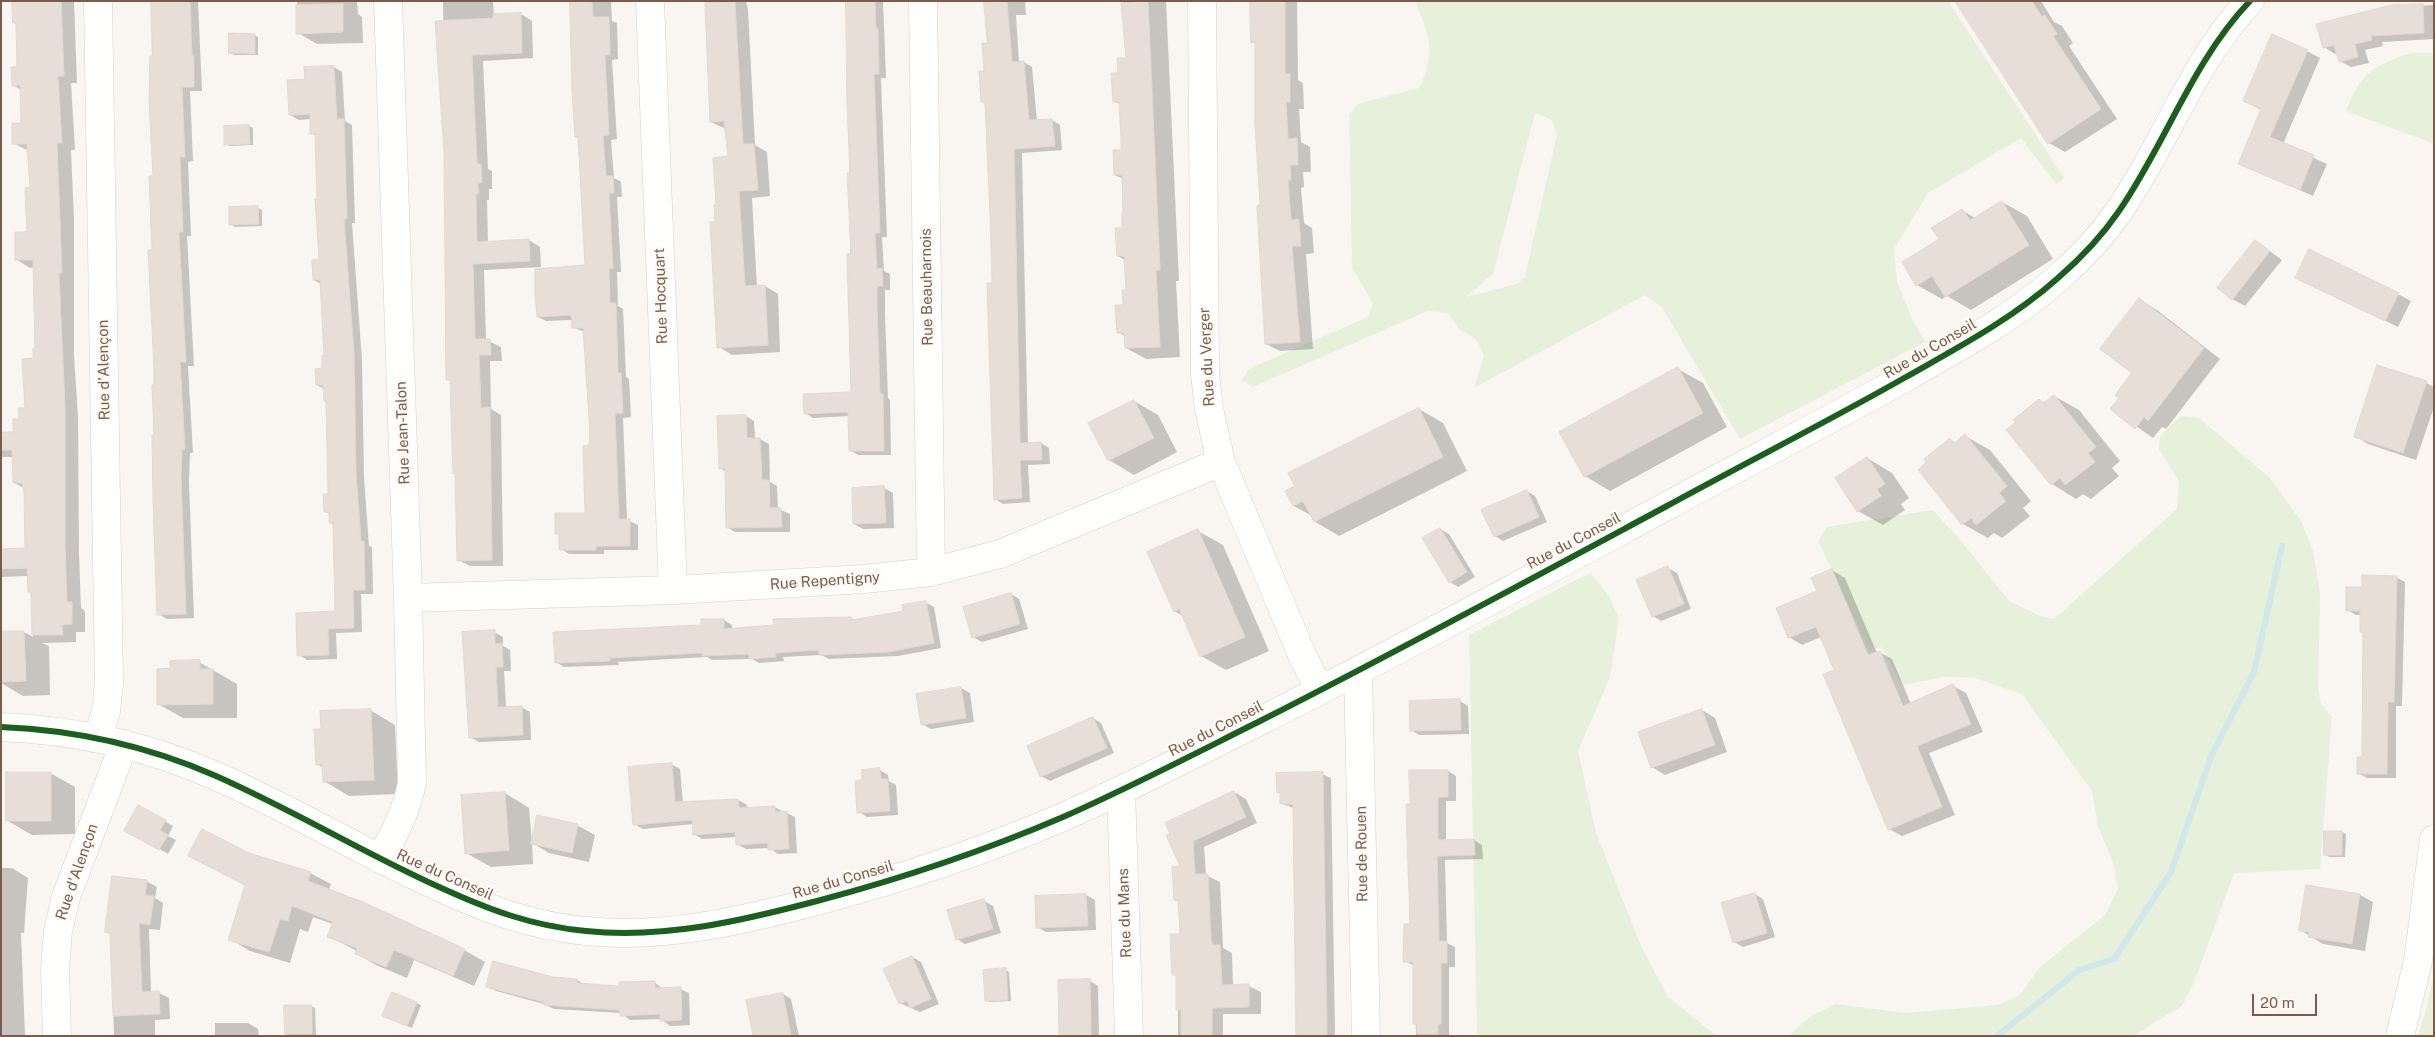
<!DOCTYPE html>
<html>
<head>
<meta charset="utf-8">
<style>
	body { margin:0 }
	#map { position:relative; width:2435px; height:1037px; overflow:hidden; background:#f9f5f0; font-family:"Public Sans",sans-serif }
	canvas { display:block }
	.frame { position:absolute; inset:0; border:2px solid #7a5c4d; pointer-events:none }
	.scale { position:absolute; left:2252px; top:994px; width:65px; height:22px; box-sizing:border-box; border:2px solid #7a5c4d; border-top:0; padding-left:6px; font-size:15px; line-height:18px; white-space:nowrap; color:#7a5c4d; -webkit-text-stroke:4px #fffaf3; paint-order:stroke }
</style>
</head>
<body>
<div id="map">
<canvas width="2435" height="1037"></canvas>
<div class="frame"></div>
<div class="scale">20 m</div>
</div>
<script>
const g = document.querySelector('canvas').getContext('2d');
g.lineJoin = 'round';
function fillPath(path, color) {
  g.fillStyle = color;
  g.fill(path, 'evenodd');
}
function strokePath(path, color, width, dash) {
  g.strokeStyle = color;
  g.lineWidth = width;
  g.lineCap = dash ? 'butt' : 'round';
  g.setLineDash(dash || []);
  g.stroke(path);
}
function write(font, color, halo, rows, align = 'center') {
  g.font = font + ' "Public Sans",sans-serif';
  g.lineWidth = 4;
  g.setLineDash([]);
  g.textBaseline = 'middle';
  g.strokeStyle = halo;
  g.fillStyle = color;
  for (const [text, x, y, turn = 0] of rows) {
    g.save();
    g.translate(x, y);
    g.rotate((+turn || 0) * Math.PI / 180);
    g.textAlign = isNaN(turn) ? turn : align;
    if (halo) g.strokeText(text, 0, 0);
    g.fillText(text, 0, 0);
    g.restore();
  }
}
fillPath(new Path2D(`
	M1415 1H1948L2064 178 2056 184 2021 138 1928 193 1894 249 1897 282 1913 321 1925 342 1740 439 1662 307 1645 295 1474 388 1484 356 1477 340 1459 329 1448 313 1428 311 1252 387 1242 380 1249 369 1368 317 1373 303 1352 268 1349 115 1358 104 1419 88C1437 53 1429 35 1415 1ZM1535 113 1552 120 1557 134 1525 277 1517 284 1466 297 1493 274Z
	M2411 53H2434V138L2432 143 2346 111C2361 72 2373 66 2411 53Z
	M2181 416 2199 418 2269 477 2301 521 2313 551 2320 593 2318 690 2321 704 2332 717 2320 869 2234 873 2195 980 2182 1006 2133 1036H1789L1809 1017 1836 1004 1905 1013 1998 1005 2019 996 2040 967 2105 915 2118 889 2114 865 2098 826 2092 791 2022 694 1975 678 1944 677 1902 685 1881 647 1870 651 1818 541 1827 527 1933 510 1961 541 2009 601 2040 616 2054 619 2177 509 2179 481 2159 449 2160 436Z
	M1590 573 1609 596 1619 618 1610 677 1578 751 1596 833 1641 946 1668 997 1717 1036H1477L1469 635Z
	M2434 973V1036H2418L2429 999Z`), '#e7f0db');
fillPath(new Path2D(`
	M13 1H74L77 83H71L75 150H71L74 219V355L78 416 79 553 81 608 85 611V632H76V642L42 643 49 646 50 695 23 696 1 683V633L24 632 33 637 32 593 29 592V576L1 577V550L26 549 25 489 15 483 14 457H1V433H14L26 409 36 349 34 267 30 268 17 260 29 233 31 188 29 151 13 143 22 125 21 90 13 85 18 68 17 24 14 23Z
	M152 1H198L202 91H190L193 161 188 162 191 236H187L194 366H188L193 453H190L189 482 194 618 167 619 158 614Z
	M297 1H357L358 14 362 17 363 43 317 44 298 33Z
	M443 1H493L494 15 521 14 532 21 533 58 483 61 488 169 492 171V189H489V200H487L488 242 529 240 540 247 541 267 484 270 486 340 501 347 502 361H490L491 409 501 415 503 566H470L458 560 456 474 454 473 451 381 447 379Z
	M571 1H611L612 21 617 23 618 59 612 60 617 139 611 140 614 178 621 182 622 197H617L621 272H617L618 306 623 309 626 377 629 379 631 417 623 418 627 520 638 525V550H604V554H569L561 549 560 536 557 533 586 514 591 432 589 378 586 376 584 332 573 327 572 320 546 321 538 317 587 266 579 138 576 137Z
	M706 1H746L748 10 755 145 767 152 770 196 752 198 757 287 765 286 778 294 780 352 732 355 719 347 716 223 729 158 726 129 711 122Z
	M847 1H883L886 78H881L887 237H882L884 271 890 274V290H885V314L888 398 890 400 891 455H858L850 450V416L813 418 805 413 852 394Z
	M985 1H1025L1026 15H1016L1019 63 1024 62 1032 67 1037 121 1052 120 1060 125 1062 150 1022 153 1028 444 1041 443 1049 448 1050 464 1028 465 1030 502 1003 504 995 499 993 284 986 104 982 101 988 44Z
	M1122 1H1166L1179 281H1176L1180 357 1146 359 1126 348V337L1118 332 1127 291 1125 260 1118 256 1124 229 1123 179 1115 175 1122 151 1121 105 1114 101 1119 74 1127 59Z
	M1251 1H1297L1298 80 1303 83 1304 109H1299L1301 142 1310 147 1311 172H1303L1304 187 1301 188 1304 223 1312 228 1314 253 1306 254 1313 349 1280 351 1266 344 1257 44 1252 42Z
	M1956 1H2041L2054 22 2062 26 2073 43 2069 46 2117 119 2065 152 2049 143Z
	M2434 5V39L2382 42 2383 46 2365 50 2369 63 2351 67 2340 61 2338 53 2335 54 2324 47 2386 7Z
	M254 35 258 37V55H234L230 53Z
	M2307 51 2320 58 2283 144 2327 164 2313 196 2239 163 2261 110 2245 101Z
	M334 67 342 72 345 121 352 125 355 223H352L362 360 364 478 369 546 372 547 373 594H361L362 632 336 633 337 659 307 660 299 655 336 612 334 525 330 523V514L325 511 330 495 327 402 324 389 317 385 324 370 325 356 321 284 314 280 320 260 316 136 311 133V119L299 120 290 115 306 80Z
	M249 126 253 128V145L229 146 226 144Z
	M2002 202 2027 216 2053 259 1971 310 1947 296 1942 299 1917 285 1962 210 1975 218Z
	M258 208 262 210V226L235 227 231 225Z
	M2256 241 2282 260 2245 306 2232 299Z
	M2309 284 2398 294 2411 301 2398 327Z
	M2140 300 2157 310 2220 359 2166 429 2162 427 2153 438 2112 409 2134 373Z
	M1678 369 1703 383 1727 427 1610 491 1585 476 1561 432Z
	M2426 383 2434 387V407L2416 460 2368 444 2355 436Z
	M2054 396 2079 410 2120 461 2112 468 2119 476 2091 499 2083 494 2076 499 2052 484 2039 400 2045 403Z
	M1134 401 1158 415 1177 452 1134 475 1109 460Z
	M1419 409 1443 423 1467 471 1339 536 1314 521 1312 516 1294 506 1287 491Z
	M746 416 754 421 755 439H760L769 444 770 482 777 486 778 509 790 514V532H735L727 527 726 472 720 468Z
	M1965 436 1990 450 2031 501 2023 508 2030 516 2002 538 1994 533 1988 538 1963 524 1951 440 1956 443Z
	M1867 458 1892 473 1909 498 1901 504 1905 510 1883 525 1858 511Z
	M884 488 893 493 894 528 863 529 854 524 853 489Z
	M1527 491 1535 496 1547 522 1503 541 1495 536Z
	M1440 529 1449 534 1475 577 1458 587 1450 582Z
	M1198 531 1223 545 1269 651 1226 670 1201 656 1183 616 1174 611Z
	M1668 568 1677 573 1691 609 1661 621 1653 616Z
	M1832 570 1845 578 1877 653 1879 652 1892 659 1911 704 1953 686 1966 693 1983 732 1929 753 1955 815 1902 836 1889 829 1835 670 1821 637 1802 645 1789 637Z
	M2396 577 2405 582 2402 706H2396V778H2367L2358 773 2364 758 2365 633 2361 632 2362 615H2356L2347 610 2363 588Z
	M1011 594 1019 599 1028 629 982 642 973 637Z
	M925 602 934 607 941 648 898 656 829 659 821 655 783 657 784 661 759 663 752 659 712 660 707 657 618 662 619 665 564 667 556 662 724 620 732 625V630L851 618 856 621 905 612Z
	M494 632 503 637V646L510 650 511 671H504L506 707H521L530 712 531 740 479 742 470 737Z
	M199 662 237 684V718H183L158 704 171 669Z
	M961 688 970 693 974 722 931 729 922 724Z
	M1460 701 1468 706 1469 734 1419 735 1411 730Z
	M370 710 395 725 398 794 349 796 324 781V768L317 764 322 730Z
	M1702 710 1715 718 1727 752 1665 775 1652 767Z
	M1093 718 1101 723 1114 753 1050 781 1041 776Z
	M671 764 680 769 683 803 738 800 747 805V809L774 807 795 817 797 853 778 854 769 848 746 849 737 844V837L702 839 694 834 693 824 643 829 634 824Z
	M880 770 888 775 889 781 896 785 898 815 867 817 859 812 864 782Z
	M1448 771 1456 776V801H1446V841L1474 840 1482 845 1483 859 1445 860 1447 943 1455 947V967H1449V1036H1416L1414 966 1405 961 1411 925V805Z
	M50 773 75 787V834L32 835 8 821Z
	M1322 774 1331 778 1335 1036H1298L1294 808 1282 804 1280 793 1278 792Z
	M1234 792 1246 799 1257 823 1204 847 1206 875 1220 882 1223 948 1232 953 1233 986H1249L1261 992V1014H1223V1036H1178V977L1173 974 1181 935 1179 902 1175 900 1182 867 1167 836Z
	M505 793 529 808 532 842 577 825 595 835 589 862 549 853 532 843 533 864 491 867 466 853Z
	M139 806 173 826 168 836 176 840 168 854 126 830Z
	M2342 832 2346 834 2345 857H2329L2325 854Z
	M249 854 310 873 331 884 329 890 464 950 485 962 474 986 414 960 407 978 376 965 356 953 357 951 328 936 333 924 313 917 308 932 300 929 290 963 250 951 230 939 247 886 190 856Z
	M1 868H12L28 878 24 933H21L25 1036H1Z
	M146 881 157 887 155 898 163 903 160 930 149 929 151 993H159L169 998 170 1019 155 1020V1036H114L111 935 106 932Z
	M1755 894 1763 899 1775 937 1743 947 1734 942Z
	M1086 895 1095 900 1096 930 1046 932 1037 927 1036 897Z
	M2360 895 2373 902 2365 951 2323 944 2300 930Z
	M984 901 993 906 1001 933 965 944 957 939Z
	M912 957 921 962 939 1004 920 1012 900 1003Z
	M1006 970 1009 972 1011 1001 990 1002 987 1000Z
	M552 979 577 980 586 985 620 987 654 982 663 989H680L689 993 690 1025 670 1026 661 1019 630 1020 621 1013 554 1009 544 1004 496 991 487 986Z
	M1090 981 1098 986 1099 1036H1060Z
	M392 993 421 1005 412 1028 387 1018Z
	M783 994 791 999 799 1036H754Z
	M311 1006 315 1008 316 1035 290 1036 286 1034Z
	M215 1023H248L258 1029 259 1036H215Z`), '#0003');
strokePath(new Path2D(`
	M1997 1036 2079 970 2114 959 2171 872 2211 757 2254 672 2282 546`), '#d0e8ea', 6);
const building = new Path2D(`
	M12 1H61L64 76H58L62 143H57L62 273H59L65 407V545L67 602H72V624L62 625 63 635H32L31 592H28L27 568 1 569V549L25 548 24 492 22 483H13L12 450H1V432H13V419H19L18 408H25L22 359 33 358V348H35L33 260H15V232H27L25 188 30 187 27 144H12V123H21L20 85 12 86 11 67H17L16 23H13Z
	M151 1H190L192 56H194V87H182L185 157H180L183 232H179L186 362H180L185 449H182L181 476 186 614 157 615 153 500 152 435H154L152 385H154V368L148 250H152L149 176H153L149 101 150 56H152Z
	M570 1H592L593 17H609L610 55H605L609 135 603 136 606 176H613L614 193H609L613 268H609L610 303H616L618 373H621L623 413 615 414 619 519H630V546H596V550H559V534H555V513H585L583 446 589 445 590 432 583 328H572L571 315 537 317 535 295V269L585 265 578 137H575L572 89Z
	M846 1H875L876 29 878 28 879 74H874L880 233H875L877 269 882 268 883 286H877V308L880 394H883L884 451H849L848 412 804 414 803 394 851 392 847 254H851L847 173H850L847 103Z
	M984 1H1007L1012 62 1024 61 1029 120 1052 119 1055 146 1014 149 1020 443 1041 442 1042 460H1020L1022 498 994 500 987 283H992L990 214 985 102H981L979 71H984L982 43H987Z
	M1148 1 1160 270H1156L1160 347 1125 348 1124 333H1117L1115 305H1123L1122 290H1126L1124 256H1117L1115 228H1122V213H1123L1122 175H1114L1113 150H1121V138L1119 102H1113L1111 73H1118L1117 58H1126L1121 3Z
	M1250 1H1285V74H1290V102H1286L1288 139 1297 138 1298 165H1290L1291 180H1288L1291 220 1299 219 1301 246H1292L1300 342 1265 344 1257 206 1260 205 1255 124V42L1251 43Z
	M1955 1H2032L2042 17 2045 15 2057 34 2053 36 2101 109 2048 144Z
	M735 2 743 144H754L758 190 739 191 745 286 765 285 768 345 717 348 710 222H715L714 205H716L713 158 728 156 724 121 710 122 705 3Z
	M343 4V32L296 34V5Z
	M2423 4 2424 33 2371 36 2372 40 2355 44 2358 57 2339 62 2334 45 2323 48 2316 24 2391 5Z
	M521 13 522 53 472 55 477 164H481L482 183H478L479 194H476L477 242 529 239 530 261 473 264 475 339H490L491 355H479L481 408 490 407 492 560 457 561 455 473 453 474 450 380H446L444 151 435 21 493 18V14Z
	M229 33 255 34V54L229 53Z
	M2272 34 2308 50 2270 137 2314 155 2300 190 2238 164 2261 109 2243 101Z
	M334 66 337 119H344L347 219H344L354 354 356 472 361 541H364L365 590H353L354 628 328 629 329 655 297 656 296 613 335 611 333 523H329V512H324L323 494H328L326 401H324L323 385H316L315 369 322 368V355H324L320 280H313L312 260 319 259 315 199H317L315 134H310V114L289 115 287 80 305 79 304 67Z
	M249 125 250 144 224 145V126Z
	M2002 201 2029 245 1945 297 1932 276 1916 286 1902 262 1939 239 1931 228 1962 209 1970 220Z
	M258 206 259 224 229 225V207Z
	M2255 240 2270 251 2232 300 2217 288Z
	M2309 249 2399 293 2385 321 2295 278Z
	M2139 298 2204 348 2148 421 2144 417 2135 429 2110 409 2119 398 2115 395 2132 373 2100 349Z
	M2377 365 2427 381 2403 453 2354 437Z
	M1678 367 1703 413 1584 477 1559 432Z
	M2054 395 2096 447 2088 453 2095 462 2065 485 2060 478 2051 485 2006 430 2015 423 2013 420 2039 399 2043 403Z
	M1134 400 1154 438 1108 461 1088 423Z
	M1419 408 1443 457 1314 522 1303 501 1293 506 1285 491 1295 486 1288 473Z
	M746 415 747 438H760L762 480H769L770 508H781L782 527 726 528 725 468 719 469 717 416Z
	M1965 434 2007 486 1999 493 2006 501 1976 525 1971 518 1962 525 1918 470 1926 462 1924 459 1950 438 1954 443Z
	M1867 457 1885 484 1877 489 1881 496 1857 512 1835 478Z
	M884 486 886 523 853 524 852 488Z
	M1527 490 1539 517 1494 537 1481 510Z
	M1440 528 1467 572 1449 583 1422 538Z
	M1198 529 1245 637 1200 657 1179 609 1174 612 1147 552Z
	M1668 566 1684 604 1652 617 1636 580Z
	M1832 569 1868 655 1880 651 1903 706 1953 684 1971 724 1917 746 1942 807 1888 830 1823 674 1834 670 1816 627 1788 638 1776 608 1817 591 1811 578Z
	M2362 575 2397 576 2394 702H2388L2387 774H2357V757H2362L2363 632H2360V611H2346V587H2362Z
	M1011 593 1020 624 972 638 963 607Z
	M926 601 934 643 889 652 819 655V650L775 653 776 657 749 659V654L702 656V653L610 658V661L555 663 553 632 701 625V619H724V629L774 625 773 619 851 617 852 620 903 611 902 605Z
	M495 630V644L502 643 503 667H496L498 707 522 706 523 735 469 738 462 632Z
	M1 631H24L26 681 1 682Z
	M200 660V669H213V704L157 705V669L170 668V661Z
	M961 687 966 718 921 725 916 694Z
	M1460 699 1461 730 1410 731 1409 701Z
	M371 709 374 780 323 782 322 764 316 765 314 729H321L320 711Z
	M1702 709 1715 745 1651 768 1638 732Z
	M1093 717 1107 748 1040 777 1027 746Z
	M672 763 675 802 738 799 739 808 775 806V812L787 811 789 849 768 850V843L736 845 735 832 693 835 692 820 633 825 628 767Z
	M880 768 881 779H888L890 811 857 813 855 781 862 780V770Z
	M1409 770H1448V797H1438V840L1474 839 1475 855 1437 856 1439 941H1447V963H1441V1024H1438V1034H1417V1024H1413V962H1403L1404 924H1410L1406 804H1410Z
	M6 772H51V821H6Z
	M1323 772 1327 1036H1296L1293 804H1280V793H1277L1276 773Z
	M1234 791 1246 817 1193 841 1195 874H1208L1211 940 1213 945H1220L1222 985 1249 984V1007L1212 1008V1036H1181V1010H1176V975H1172L1170 934H1180L1178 900H1174L1172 867 1180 866 1166 835 1170 834 1165 823Z
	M505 792 509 850 465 854 461 795Z
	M138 805 166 820 160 830 168 835 159 850 124 831Z
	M537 815 578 824 572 853 531 844Z
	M202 829 249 853 311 872 308 881 363 902 465 949 453 976 394 950 386 967 355 954 357 948 327 937 333 922 292 906 288 921 280 919 269 952 228 940 245 885 188 856Z
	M2324 831H2342V855H2324Z
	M112 876 147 880 145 895 154 896 150 925 139 923 142 992 159 991 160 1014 113 1016 110 933 105 932Z
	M2306 885 2360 894 2352 944 2308 937 2309 932 2299 931Z
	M1755 893 1767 933 1733 943 1721 903Z
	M1086 894 1088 926 1036 928 1035 896Z
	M984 899 993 929 956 940 947 910Z
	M912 956 931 999 910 1008 907 1001 899 1004 883 969Z
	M493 961 553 977 577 979V983L619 986V982L655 981V988L681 987 682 1020 660 1021V1014L620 1016V1010L544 1005V1002L486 987Z
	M1006 968 1008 1000 985 1001 983 970Z
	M1090 979 1091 1035 1059 1036 1058 980Z
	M392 992 417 1002 407 1026 382 1016Z
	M783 993 791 1036H753L746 1000Z
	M284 1005H312V1034H285Z`);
fillPath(building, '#e6ded7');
strokePath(building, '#e2d8d2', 1);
const minor = new Path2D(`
	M650 1 673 590
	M923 1 931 572
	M1202 1 1205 374 1209 409 1221 462 1303 657 1320 690
	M408 598 673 590 864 579 931 572 1000 554 1221 462
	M1358 671 1366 1036
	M1 727C75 730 148 746 216 776 291 809 362 852 437 886 487 909 531 926 586 931 664 939 741 921 817 901 900 879 984 851 1063 817 1131 787 1196 753 1262 720 1398 651 1531 579 1665 507 1745 463 1827 422 1906 377 1959 347 2012 319 2058 278 2081 258 2102 236 2119 211 2166 143 2192 62 2250 1
	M98 738 106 711 109 683 98 1
	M1121 790 1129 1036
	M380 859C395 833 406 812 412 783L408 598 388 1
	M57 1036 55 969 58 931 66 897 124 744
	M2400 1036 2418 961 2434 839`);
strokePath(minor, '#d7d1cb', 29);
strokePath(minor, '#fefefd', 28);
strokePath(new Path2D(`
	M1 727C75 730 148 746 216 776 291 809 362 852 437 886 487 909 531 926 586 931 664 939 741 921 817 901 900 879 984 851 1063 817 1131 787 1196 753 1262 720 1398 651 1531 579 1665 507 1745 463 1827 422 1906 377 1959 347 2012 319 2058 278 2081 258 2102 236 2119 211 2166 143 2192 62 2250 1`), '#1b5e20', 6);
write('15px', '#7a5c4d', '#fffaf3', [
	["Rue Beauharnois",927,287,-91],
	["Rue Hocquart",661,296,-92],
	["Rue du Conseil",1930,349,-30],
	["Rue du Verger",1207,357,-93],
	["Rue d'Alençon",104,370,-91],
	["Rue Jean-Talon",403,433,-92],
	["Rue du Conseil",1574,541,-28],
	["Rue Repentigny",825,581,-4],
	["Rue du Conseil",1216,729,-27],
	["Rue de Rouen",1362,854,-91],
	["Rue d'Alençon",77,872,-71],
	["Rue du Conseil",445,875,24],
	["Rue du Conseil",843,880,-16],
	["Rue du Mans",1125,913,-92]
]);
</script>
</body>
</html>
